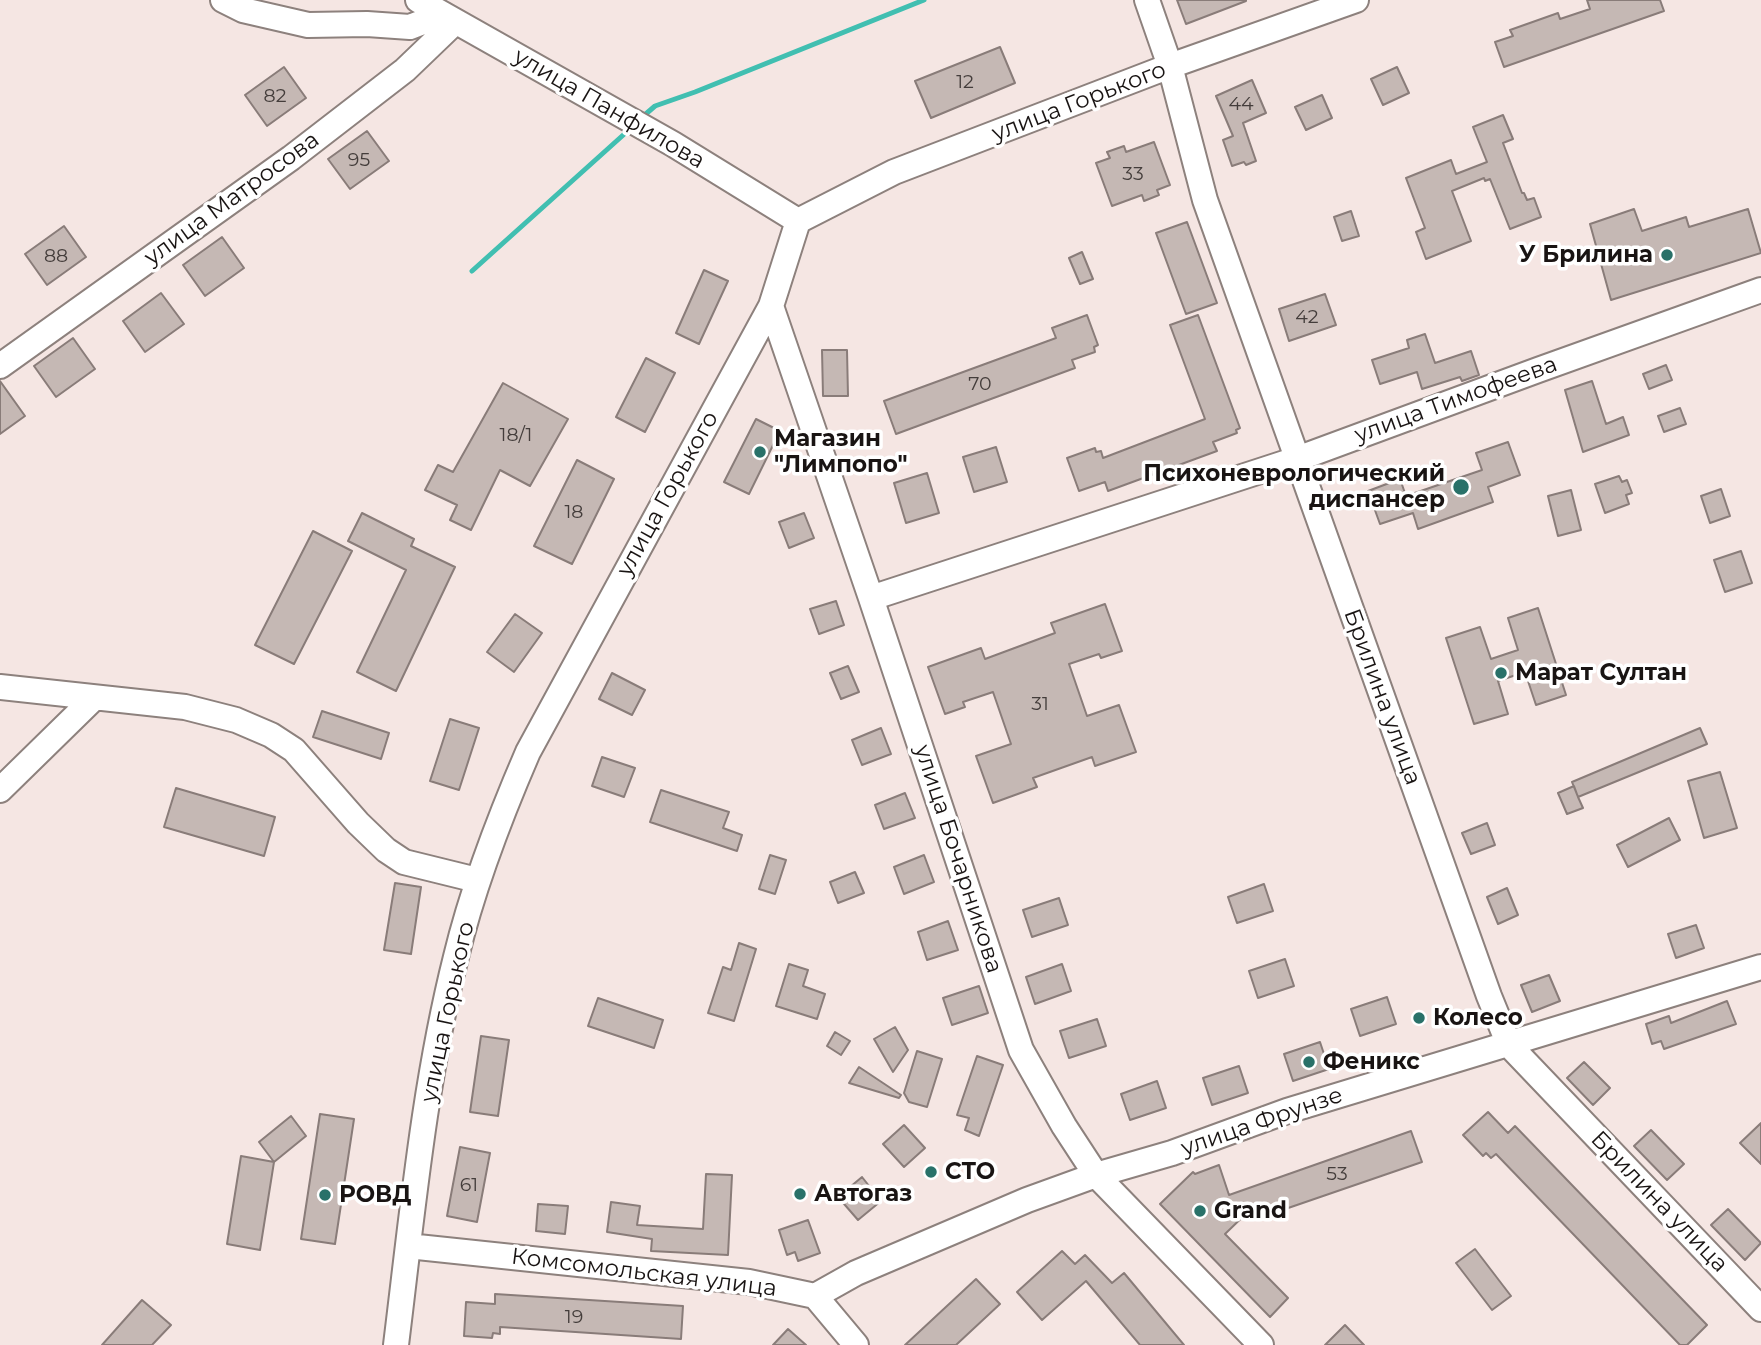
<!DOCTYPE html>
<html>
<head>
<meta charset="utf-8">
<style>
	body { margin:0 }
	canvas { display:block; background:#f5e6e3 }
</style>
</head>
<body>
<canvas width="1761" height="1345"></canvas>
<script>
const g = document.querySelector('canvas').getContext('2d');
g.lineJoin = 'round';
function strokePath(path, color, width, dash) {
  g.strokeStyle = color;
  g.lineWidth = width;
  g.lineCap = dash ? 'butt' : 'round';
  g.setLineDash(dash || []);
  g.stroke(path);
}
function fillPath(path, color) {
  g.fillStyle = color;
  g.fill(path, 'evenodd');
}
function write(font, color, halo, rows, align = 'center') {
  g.font = font + ' Montserrat,sans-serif';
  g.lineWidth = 7;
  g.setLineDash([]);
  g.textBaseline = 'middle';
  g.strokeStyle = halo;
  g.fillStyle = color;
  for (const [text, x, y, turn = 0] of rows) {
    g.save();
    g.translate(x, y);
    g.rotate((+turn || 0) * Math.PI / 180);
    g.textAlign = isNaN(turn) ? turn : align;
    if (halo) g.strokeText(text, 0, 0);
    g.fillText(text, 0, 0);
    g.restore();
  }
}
strokePath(new Path2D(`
	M640 119 655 106 695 92 924 0
	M472 271 631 128`), '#41bfb1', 5);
const building = new Path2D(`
	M1177 0H1246V1L1186 24Z
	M1587 0H1660L1664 11 1504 67 1495 42 1513 36 1510 30 1558 13 1560 19 1590 9Z
	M1000 47 1015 83 931 118 915 81Z
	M284 67 306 98 267 126 245 95Z
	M1397 67 1409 93 1383 105 1371 79Z
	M1252 80 1266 113 1243 123 1256 161 1246 165 1244 162 1232 166 1223 140 1233 136 1216 96Z
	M1322 95 1332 118 1306 130 1295 107Z
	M1503 115 1513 139 1503 143 1522 193H1524L1527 200 1534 198 1541 217 1510 229 1490 179 1485 181 1484 178 1452 191 1471 241 1426 259 1416 232 1425 228 1406 178 1451 160 1456 174 1487 162 1473 127Z
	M367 131 389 161 350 189 328 159Z
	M1154 142 1170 185 1157 190 1159 195 1144 201 1142 195 1112 206 1096 163 1110 158 1107 152 1124 146 1126 152Z
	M1634 209 1642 231 1686 217 1689 227 1748 209 1761 253 1611 300 1590 224Z
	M1351 211 1359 236 1342 241 1334 217Z
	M1187 222 1217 303 1186 314 1156 233Z
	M64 226 86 257 47 285 25 254Z
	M222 237 244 268 205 296 183 265Z
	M1082 252 1093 279 1080 284 1069 258Z
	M704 270 728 281 699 344 676 333Z
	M161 293 184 324 145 352 123 321Z
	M1325 294 1336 325 1289 341 1279 309Z
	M1087 315 1098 345 1094 347 1095 352 1072 360 1075 368 896 434 884 401 1056 338 1052 328Z
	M1198 315 1240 428 1236 430 1237 433 1213 442 1217 451 1108 491 1105 482 1079 491 1067 458 1095 448 1096 452 1101 451 1103 458 1205 419 1170 325Z
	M1425 334 1435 363 1471 351 1479 375 1462 381 1460 377 1422 389 1417 372 1380 384 1372 360 1409 348 1407 340Z
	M73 338 95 369 56 397 34 366Z
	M822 350H847L848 396H823Z
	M646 358 675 373 645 432 616 417Z
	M1666 365 1672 380 1649 389 1643 374Z
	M0 381 25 416 0 434Z
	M1592 381 1606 424 1623 417 1629 435 1583 452 1565 390Z
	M503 383 568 419 530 486 500 470 471 530 450 520 457 505 425 490 438 465 453 472Z
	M1680 408 1686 424 1664 432 1658 416Z
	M756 419 780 431 749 494 724 482Z
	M1508 442 1520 475 1488 487 1493 502 1418 529 1413 513 1380 524 1368 491 1400 479 1406 496 1482 470 1476 453Z
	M996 447 1007 482 974 492 963 457Z
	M577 460 614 479 572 564 534 546Z
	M927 473 939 513 906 523 894 483Z
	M1619 476 1622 482 1627 480 1632 493 1626 495 1629 504 1605 513 1595 484Z
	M1721 489 1730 516 1710 523 1701 496Z
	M1571 490 1581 530 1558 536 1548 496Z
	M362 513 414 539 411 546 455 567 396 691 357 672 406 570 348 541Z
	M804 513 814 538 789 548 779 522Z
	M313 531 352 551 294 664 255 645Z
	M1741 551 1752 583 1725 592 1714 560Z
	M836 601 844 625 819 634 810 609Z
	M1105 604 1122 651 1101 658 1099 654 1069 664 1087 716 1119 705 1136 752 1095 766 1092 757 1033 778 1037 787 993 803 976 756 1011 744 993 692 963 702 965 707 945 714 928 667 981 648 985 659 1055 633 1051 623Z
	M1538 608 1566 695 1536 705 1525 672 1498 681 1508 714 1474 724 1446 638 1480 627 1491 659 1518 650 1508 618Z
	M515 614 542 633 514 672 487 652Z
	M848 666 859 692 841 699 830 673Z
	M612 673 645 690 632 715 599 699Z
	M322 711 389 733 381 759 313 737Z
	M450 719 479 728 459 790 430 781Z
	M881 728 891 754 862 765 852 740Z
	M1700 728 1707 744 1578 797 1583 808 1567 814 1558 793 1574 786 1578 797 1572 782Z
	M602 757 635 768 624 797 592 786Z
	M1720 772 1737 828 1704 838 1688 781Z
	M176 788 275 817 264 856 164 827Z
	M661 790 729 812 723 828 742 835 737 851 650 822Z
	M905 793 915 818 884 829 875 805Z
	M1669 818 1680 840 1628 867 1617 845Z
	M1487 823 1495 845 1471 854 1462 833Z
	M770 855 786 860 775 894 759 889Z
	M924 855 934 882 904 894 894 867Z
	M855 872 864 893 838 903 830 882Z
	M395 883 421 887 411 954 384 950Z
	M1264 884 1273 911 1237 923 1228 897Z
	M1507 888 1518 915 1498 924 1487 897Z
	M1059 898 1068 925 1032 937 1023 910Z
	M948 921 958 950 927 960 918 932Z
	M1696 925 1704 948 1676 958 1668 934Z
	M739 943 756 949 734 1021 708 1013 723 967 731 970Z
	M1285 959 1294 986 1258 998 1249 971Z
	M789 964 808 970 803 986 825 994 817 1019 776 1006Z
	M1062 964 1071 991 1035 1004 1026 977Z
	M1549 975 1560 1001 1532 1012 1521 985Z
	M979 986 988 1013 952 1025 943 998Z
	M1387 997 1396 1024 1360 1036 1351 1009Z
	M598 998 663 1020 654 1048 588 1026Z
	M1727 1001 1736 1024 1664 1049 1661 1041 1652 1044 1646 1024 1669 1016 1671 1023Z
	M1097 1019 1106 1046 1069 1058 1060 1031Z
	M895 1027 908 1050 893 1072 874 1039Z
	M835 1032 850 1041 841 1055 827 1046Z
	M481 1036 509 1040 498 1116 470 1112Z
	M1320 1042 1329 1069 1293 1081 1284 1054Z
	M917 1051 942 1059 927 1107 909 1102 904 1093Z
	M977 1056 1003 1065 979 1136 965 1130 969 1118 957 1115Z
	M1584 1062 1610 1088 1593 1105 1567 1078Z
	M1239 1066 1248 1093 1212 1105 1203 1078Z
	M859 1067 901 1095 899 1098 849 1083Z
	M1157 1081 1166 1108 1130 1120 1121 1094Z
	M1488 1112 1508 1133 1515 1126 1707 1325 1687 1345H1680L1496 1154 1491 1158 1486 1153 1483 1156 1463 1135Z
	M320 1114 354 1119 335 1244 301 1239Z
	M291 1116 306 1136 274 1162 259 1142Z
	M1761 1123V1164L1740 1143Z
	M904 1125 925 1148 904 1167 883 1144Z
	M1651 1130 1684 1164 1667 1180 1634 1146Z
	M1411 1131 1422 1162 1262 1217 1257 1203 1225 1234 1288 1298 1270 1317 1160 1204 1193 1172 1195 1174 1219 1165 1229 1195Z
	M460 1147 490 1153 477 1222 447 1216Z
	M241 1156 274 1162 260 1250 227 1244Z
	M706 1174 732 1175 728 1255 651 1251 652 1239 607 1232 611 1202 640 1206 637 1225 703 1229Z
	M862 1177 881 1201 858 1220 838 1197Z
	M538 1204 568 1206 565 1234 536 1231Z
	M1728 1209 1761 1243 1745 1260 1711 1225Z
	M808 1220 820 1253 798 1261 795 1252 787 1255 779 1230Z
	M1475 1249 1511 1296 1492 1310 1456 1263Z
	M1062 1251 1075 1264 1085 1255 1112 1283 1124 1273 1184 1345H1140L1086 1281 1042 1320 1017 1292Z
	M976 1279 1000 1304 956 1345H905Z
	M495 1294 683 1306 681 1339 500 1327V1334L493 1333 492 1338 464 1336 466 1302 495 1304Z
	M142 1300 171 1325 152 1345H102Z
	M1345 1325 1364 1345H1325Z
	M788 1329 806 1345H773Z`);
fillPath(building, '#c5b8b4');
strokePath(building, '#897c79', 2);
const minor = new Path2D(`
	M223 0 243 10 308 25 367 24 410 27 443 14
	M418 0 673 144 798 221
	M1147 0 1170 66 1205 200 1489 996 1509 1045 1761 1309
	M771 306 871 598 1021 1050 1064 1126 1096 1175 1261 1345
	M0 366 291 158 405 70 455 22
	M871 598 1297 459 1538 370 1761 290
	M0 687 185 707 236 720 271 735 294 750 358 823 386 850 404 862 477 880
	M0 790 93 699
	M408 1246 749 1282 815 1296 856 1345
	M815 1296 856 1273 1027 1200 1096 1175 1172 1153 1287 1111 1761 967
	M396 1345C412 1216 424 1084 456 957 473 886 499 819 528 752L771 306 798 221 894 172 1170 66 1356 0`);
strokePath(minor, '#8d817d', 28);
strokePath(minor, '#fff', 24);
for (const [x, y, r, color] of [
	[1667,255,7,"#297169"],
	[760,452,7,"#297169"],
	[1461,487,9,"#297169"],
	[1501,673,7,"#297169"],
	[1419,1018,7,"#297169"],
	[1309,1062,7,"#297169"],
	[931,1172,7,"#297169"],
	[800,1194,7,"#297169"],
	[325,1195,7,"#297169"],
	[1200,1211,7,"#297169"]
]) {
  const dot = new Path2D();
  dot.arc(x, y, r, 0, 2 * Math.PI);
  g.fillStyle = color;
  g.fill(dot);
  strokePath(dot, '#fff', 2.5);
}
write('19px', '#443d3b', null, [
	["12",965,82],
	["82",275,96],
	["44",1241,104],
	["95",359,160],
	["33",1133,174],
	["88",56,256],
	["42",1307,317],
	["70",980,384],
	["18/1",516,435],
	["18",574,512],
	["31",1040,704],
	["53",1337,1174],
	["61",469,1185],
	["19",574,1317]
]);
write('23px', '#191413', '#fff', [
	["улица Горького",1079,102,-21],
	["улица Панфилова",609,109,30],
	["улица Матросова",232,199,-36],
	["улица Тимофеева",1456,400,-20],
	["улица Горького",668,494,-61],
	["Брилина улица",1382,697,70],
	["улица Бочарникова",958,859,72],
	["улица Горького",448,1012,-78],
	["улица Фрунзе",1262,1122,-19],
	["Брилина улица",1659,1202,46],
	["Комсомольская улица",644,1273,7]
]);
write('bold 23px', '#191413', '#fff', [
	["У Брилина",1653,255,"right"],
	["Магазин",774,439],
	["\"Лимпопо\"",774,465],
	["Психоневрологический",1445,474,"right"],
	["диспансер",1445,500,"right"],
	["Марат Султан",1515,673],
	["Колесо",1433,1018],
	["Феникс",1323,1062],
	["СТО",945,1172],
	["Автогаз",814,1194],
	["РОВД",339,1195],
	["Grand",1214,1211]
], 'left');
</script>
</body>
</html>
